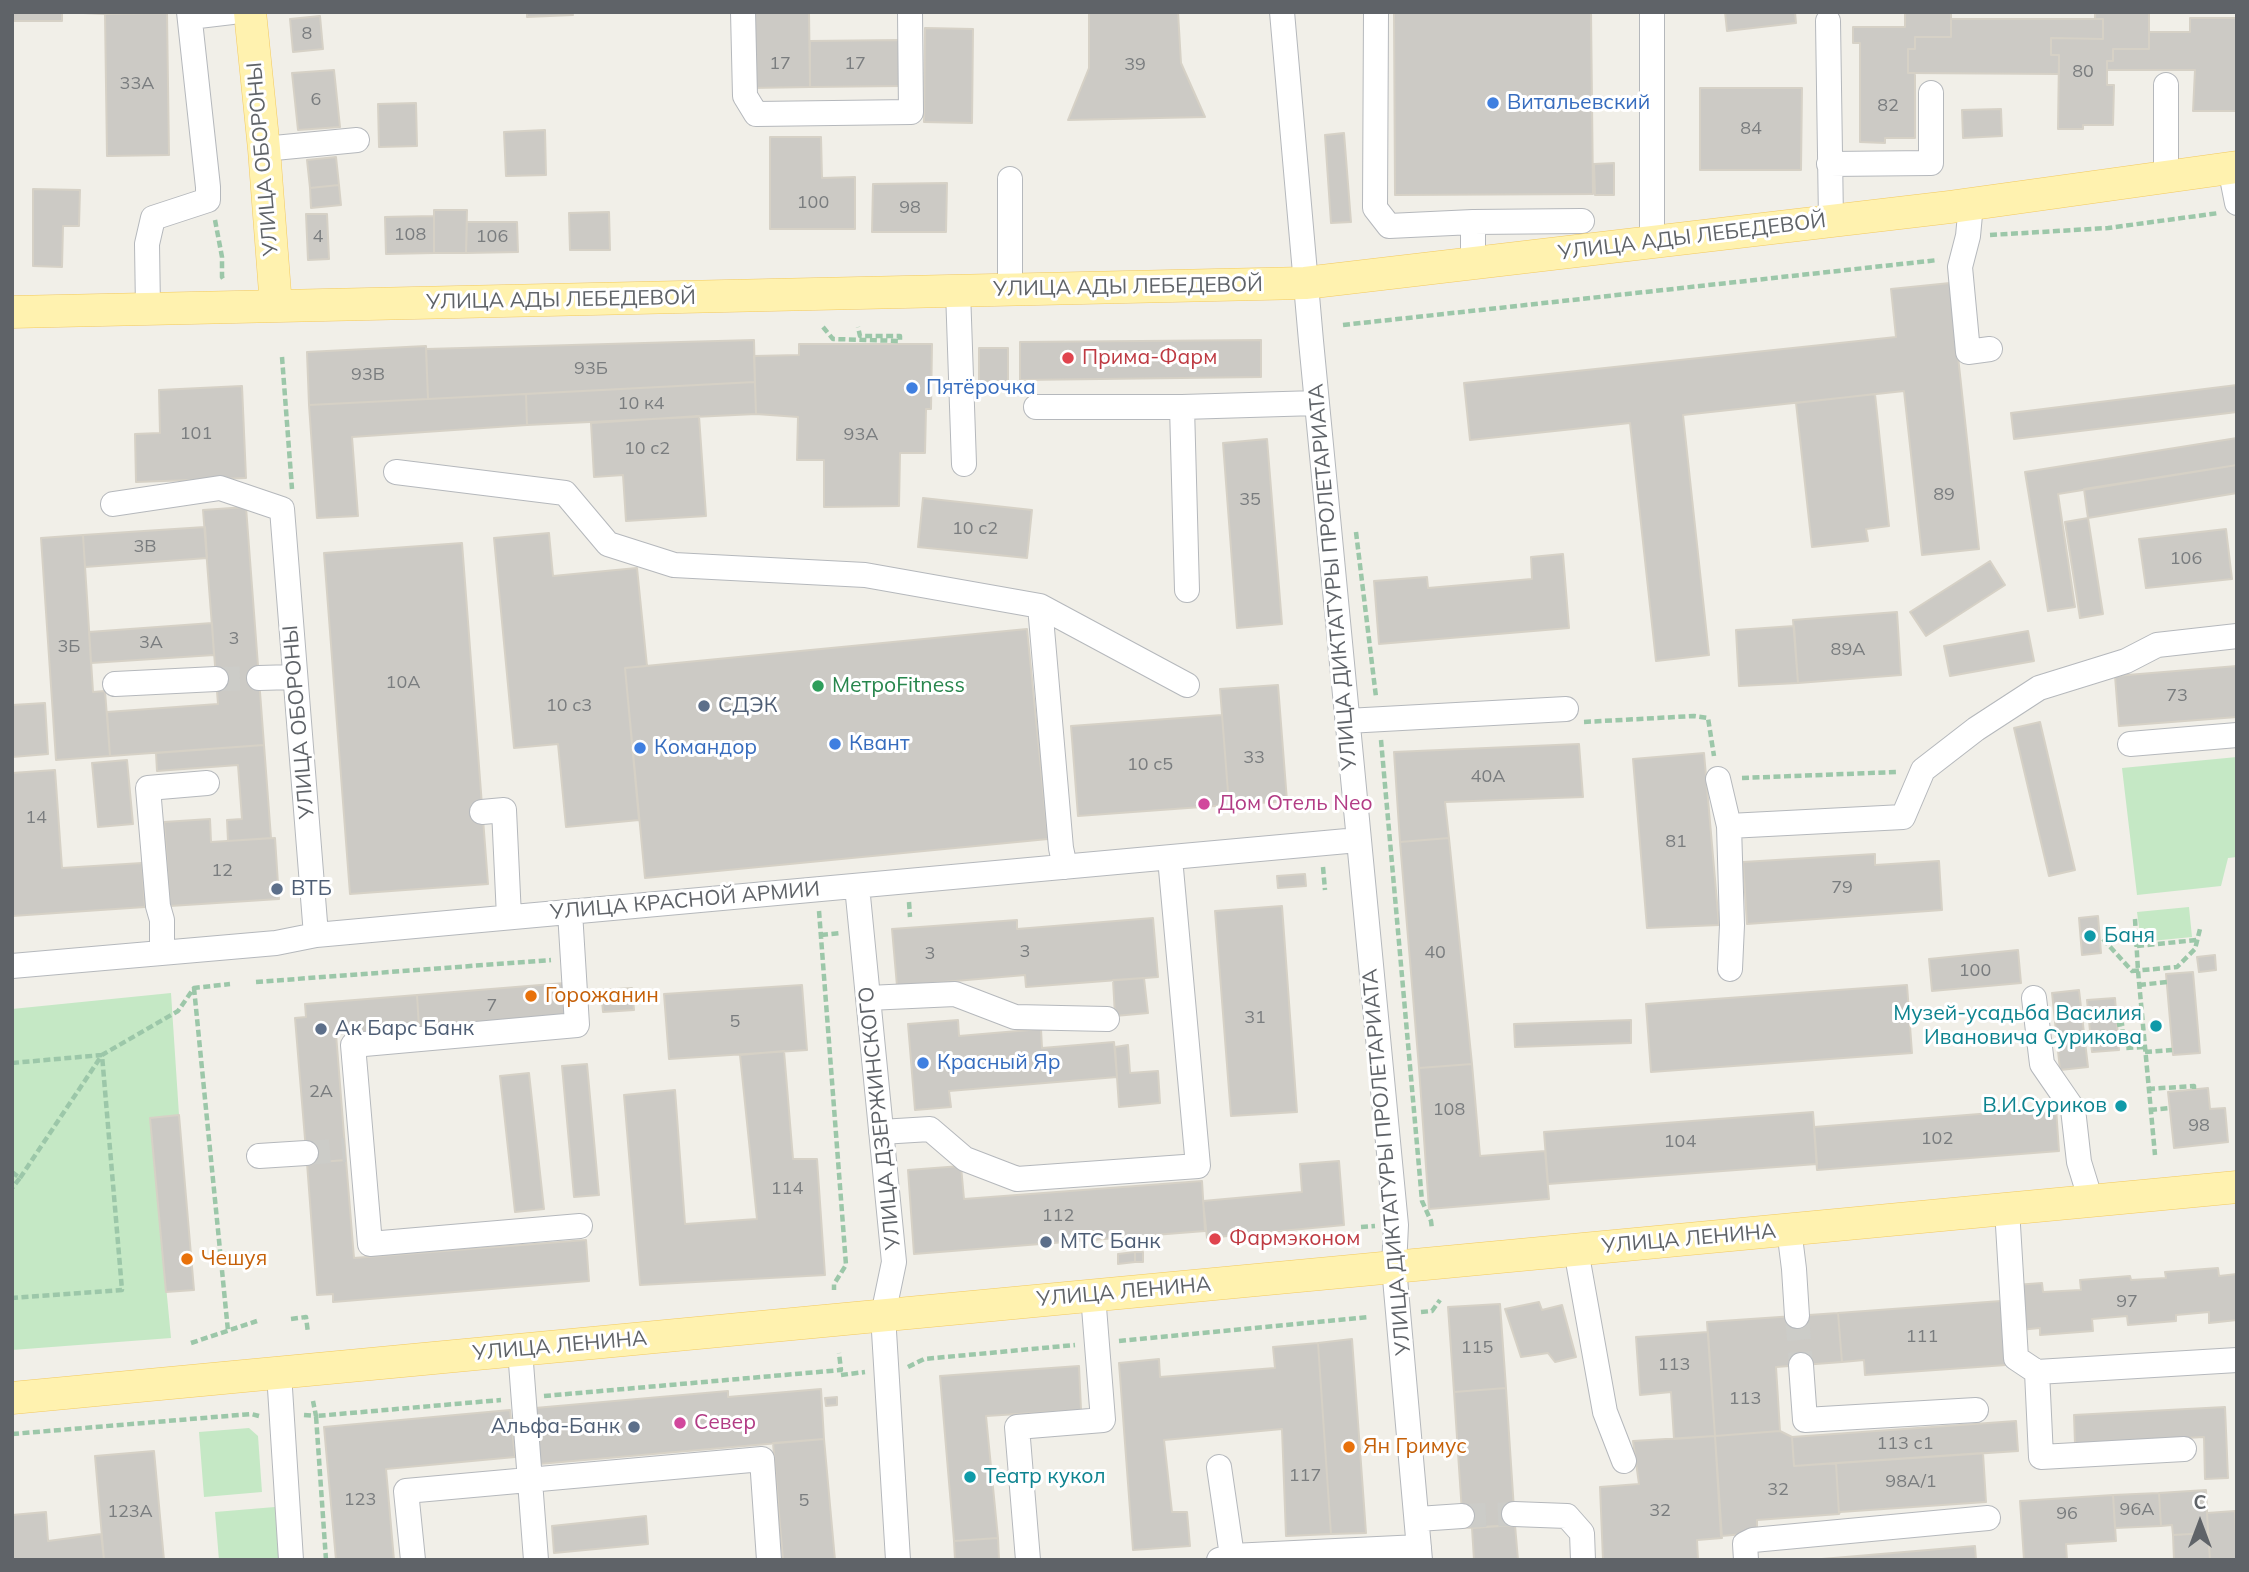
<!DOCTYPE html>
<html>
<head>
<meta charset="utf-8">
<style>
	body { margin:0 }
	#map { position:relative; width:2249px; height:1572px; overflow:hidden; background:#f1efe8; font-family:Mulish,sans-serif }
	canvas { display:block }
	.frame { position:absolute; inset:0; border:14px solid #5f6368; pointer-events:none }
	.north { position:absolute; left:2165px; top:1488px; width:70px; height:70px; -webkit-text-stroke:5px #fff; paint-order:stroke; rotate:0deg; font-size:19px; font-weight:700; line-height:28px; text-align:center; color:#5f6368 }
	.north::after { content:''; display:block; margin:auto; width:24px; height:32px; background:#5f6368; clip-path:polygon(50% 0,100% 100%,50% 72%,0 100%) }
</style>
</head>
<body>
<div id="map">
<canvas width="2249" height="1572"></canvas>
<div class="frame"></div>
<div class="north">С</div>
</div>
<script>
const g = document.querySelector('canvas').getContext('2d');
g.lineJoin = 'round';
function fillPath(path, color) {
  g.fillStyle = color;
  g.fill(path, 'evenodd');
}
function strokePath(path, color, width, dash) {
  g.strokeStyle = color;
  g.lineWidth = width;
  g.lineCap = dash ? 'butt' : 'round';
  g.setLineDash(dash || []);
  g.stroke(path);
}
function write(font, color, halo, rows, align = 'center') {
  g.font = font + ' Mulish,sans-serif';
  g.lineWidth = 6;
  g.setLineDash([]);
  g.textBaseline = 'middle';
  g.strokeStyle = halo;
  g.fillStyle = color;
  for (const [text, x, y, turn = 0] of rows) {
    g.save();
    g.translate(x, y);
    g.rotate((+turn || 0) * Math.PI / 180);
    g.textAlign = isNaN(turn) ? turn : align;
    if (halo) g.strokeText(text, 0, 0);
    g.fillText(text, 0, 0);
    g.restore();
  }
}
fillPath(new Path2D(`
	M2237 757V857L2228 858 2221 886 2137 895 2122 768Z
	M2189 907 2192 937 2141 942 2137 912Z
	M171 993 179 1115 150 1118 171 1338 12 1350V1009Z
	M249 1428 258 1436 262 1492 204 1497 199 1432Z
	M275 1507 279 1560H219L215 1512Z`), '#c5e8c5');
const building = new Path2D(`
	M12 12H62V21H12Z
	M62 12H167V13L105 14Z
	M527 12H572L573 15 527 17Z
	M749 12H809L810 87 751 88Z
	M1089 12H1178L1181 63 1205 117 1068 120 1089 68Z
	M1394 12H1591L1593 194 1395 195Z
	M1725 12H1795L1796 23 1727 31Z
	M1905 12H1951V37H1915V49H1908V73H1915V138H1885V143L1860 142V43H1853V27H1905Z
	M2095 12H2149V49H2113V61H2107V85H2114L2113 125H2083V129H2058L2059 55H2051V38L2103 39V19H2095Z
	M167 13 169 155 107 156 105 14Z
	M320 16 323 49 293 52 290 19Z
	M2190 18H2237V111H2193L2195 70H2107V61H2113V49H2149V32H2190Z
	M1951 19H2103V39L2051 38V55H2059V74L1908 73V49H1915V37H1951Z
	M925 28 973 29 972 123 924 122Z
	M900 40V86L810 87V41Z
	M334 70 340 127 298 130 292 73Z
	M1700 88H1802L1801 170H1700Z
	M416 103 417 146 379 147 378 104Z
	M2001 109 2002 136 1963 138 1962 110Z
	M545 130 546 175 506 176 504 132Z
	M1344 133 1351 222 1331 223 1325 135Z
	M770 137H821L822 178 855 177V229H770Z
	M336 157 339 185 310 188 307 160Z
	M1614 163V195H1595L1594 164Z
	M947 183 946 232H872L873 184Z
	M339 185 341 205 311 208 310 188Z
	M33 189 80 190 79 226H63L62 267 33 266Z
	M434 210H467L466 253H434Z
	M609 212 610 250H570L569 213Z
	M306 214H327L329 259 308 260Z
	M434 216V253L386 254 385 217Z
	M467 222H517L518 252 466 253Z
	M1950 283 1979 549 1922 555 1904 391 1683 415 1709 655 1656 661 1630 423 1470 440 1464 383 1896 337 1891 289Z
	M754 340 755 382 428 399 426 349Z
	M1261 340V377L1020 380V342Z
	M799 344H932L931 409H926L925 453H900L899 506 824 507V460H797L798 417 756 414 754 356 799 355Z
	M426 346 428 399 309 405 307 352Z
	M979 348H1008V383H979Z
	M755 382 756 414 527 425 526 394Z
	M2237 385V412L2014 439 2011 413Z
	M242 386 246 478 136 482 135 434 160 433 159 390Z
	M526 394 527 425 352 437 358 516 317 518 309 405Z
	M1875 394 1889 526 1866 529 1868 541 1812 547 1796 403Z
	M699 416 706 516 626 521 623 475 594 477 591 423Z
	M2237 438V465L2058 494 2075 607 2048 611 2025 472Z
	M1267 439 1282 624 1237 628 1223 443Z
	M2237 465V493L2088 518 2084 489Z
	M923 498 1032 510 1027 558 918 547Z
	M246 507 264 745 110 756 107 712 218 704 203 510Z
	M2088 518 2103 614 2080 618 2065 522Z
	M205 527 207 558 85 567 83 535Z
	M2226 529 2232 579 2146 588 2139 539Z
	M549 533 553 576 637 568 647 666 625 668 639 820 566 827 558 744 514 748 494 538Z
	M83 535 93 692 105 691 110 756 56 760 41 538Z
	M462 543 488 884 350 894 324 553Z
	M1563 554 1569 628 1379 644 1374 581 1427 577 1428 588 1532 579 1531 557Z
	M1990 561 2005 585 1926 636 1910 612Z
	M1897 612 1901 675 1798 683 1793 620Z
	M212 623 214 655 91 663 89 632Z
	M1794 626 1798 683 1739 686 1736 630Z
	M1027 629 1048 839 645 878 625 668Z
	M2028 631 2034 661 1950 676 1944 646Z
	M2237 666V717L2119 726 2115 676Z
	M1278 685 1287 801 1229 805 1220 689Z
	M45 703 48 754 12 757V705Z
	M1222 715 1229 805 1078 816 1071 726Z
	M2040 722 2075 870 2049 876 2014 728Z
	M1579 744 1583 797 1445 802 1449 838 1400 842 1394 752Z
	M264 745 271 838 228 841 227 820 242 819 238 765 157 771 156 753Z
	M1704 753 1719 925 1647 928 1633 759Z
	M127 760 133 824 98 827 92 763Z
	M55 770 62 868 142 863 145 907 12 916V773Z
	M210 819 211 842 275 838 279 899 170 906 164 822Z
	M1449 838 1472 1064 1419 1068 1400 842Z
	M1875 854V865L1939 861 1942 910 1747 924 1743 862Z
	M1305 874 1306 886 1278 888 1277 876Z
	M1282 906 1297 1112 1231 1116 1215 911Z
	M2098 916 2101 953 2082 955 2079 918Z
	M1153 918 1158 977 1026 987 1025 975 897 986 892 929 1017 920V929Z
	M2018 950 2021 983 1932 991 1929 959Z
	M2215 955 2216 970 2199 972 2197 957Z
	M2193 972 2200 1053 2173 1055 2166 974Z
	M1144 978 1148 1013 1115 1016 1113 980Z
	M565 983 568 1016 419 1027 417 995Z
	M802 985 807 1050 669 1059 664 994Z
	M1907 985 1912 1053 1651 1072 1646 1004Z
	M632 988 634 1010 603 1012 601 990Z
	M2079 990 2088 1067 2060 1070 2052 993Z
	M417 995 419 1027 336 1034 346 1160 307 1163 295 1018 306 1017 305 1004Z
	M2115 998 2119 1050 2092 1052 2087 1000Z
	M958 1020 959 1036 1041 1029 1042 1048 1114 1042 1117 1077 949 1091 951 1107 915 1110 908 1024Z
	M1631 1020V1043L1515 1047 1514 1024Z
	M1128 1045 1130 1073 1158 1071 1160 1103 1119 1107 1115 1047Z
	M784 1051 793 1159H817L825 1275 640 1285 624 1095 675 1090 685 1224 757 1219 740 1055Z
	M587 1064 599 1195 574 1197 562 1066Z
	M1472 1064 1480 1156 1545 1151 1549 1199 1429 1209 1419 1068Z
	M529 1073 544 1209 515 1212 500 1076Z
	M2208 1088 2210 1109 2225 1108 2228 1142 2174 1148 2168 1092Z
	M2056 1108 2059 1151 1817 1170 1814 1127Z
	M1813 1112 1817 1164 1548 1184 1544 1132Z
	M179 1115 194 1290 166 1292 150 1118Z
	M346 1160 354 1258 586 1240 589 1281 333 1302V1294L317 1295 307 1163Z
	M1339 1161 1344 1225 1207 1238 1203 1201 1302 1192 1300 1164Z
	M961 1166 964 1199 1202 1181 1205 1231 914 1254 908 1170Z
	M1135 1252V1262L1118 1264V1254Z
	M1135 1252H1143V1262H1135Z
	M2218 1268 2219 1276 2237 1274V1320L2209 1323V1312L2176 1315V1321L2128 1325 2127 1316 2092 1319 2093 1331 2040 1335V1328L2019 1330 2015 1285 2042 1283 2043 1292 2081 1290 2080 1280 2130 1276 2131 1280 2166 1278 2165 1272Z
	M2001 1301 2006 1365 1865 1375 1864 1360 1842 1362 1838 1313Z
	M1539 1302 1542 1310 1562 1305 1576 1357 1555 1362 1548 1353 1521 1357 1505 1309Z
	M1500 1304 1506 1388 1454 1392 1448 1307Z
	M1838 1313 1842 1362 1776 1367 1780 1431 1715 1436 1707 1322Z
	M1708 1332 1715 1436 1674 1439 1671 1392 1640 1395 1636 1337Z
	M1352 1339 1366 1533 1331 1534 1318 1343Z
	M1318 1343 1331 1534 1286 1536 1282 1429 1164 1440 1172 1512H1187L1190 1546 1133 1550 1119 1363 1159 1359 1160 1377 1275 1368 1273 1347Z
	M1079 1366 1081 1410 986 1416 998 1538 954 1541 940 1376Z
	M1506 1388 1515 1525 1463 1528 1454 1392Z
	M821 1389 824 1439 539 1464 535 1408 728 1391V1397Z
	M837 1397V1405L826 1406 825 1398Z
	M2225 1407 2228 1478 2205 1479 2204 1437 2075 1444 2074 1415Z
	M510 1410 515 1457 386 1469 394 1560H336L324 1427Z
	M2016 1421 2018 1451 1794 1466 1792 1437Z
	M1780 1431 1792 1437 1794 1466 1836 1463 1839 1514 1757 1520V1533L1721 1536 1715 1436Z
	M1715 1436 1722 1538 1697 1540 1698 1560H1603L1600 1487 1639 1484 1633 1441Z
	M824 1439 835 1560H783L773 1443Z
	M154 1451 164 1560H104L95 1456Z
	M1983 1453 1986 1502 1840 1512 1839 1514 1836 1463Z
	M2206 1490 2208 1533 2173 1535 2172 1525 2161 1526 2159 1493Z
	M2159 1493 2161 1526 2115 1528 2113 1495Z
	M2113 1495 2116 1541 2066 1544 2067 1560H2024L2020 1501Z
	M2235 1511 2237 1560H2210L2207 1513Z
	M46 1512 48 1541 101 1534 104 1560H12V1515Z
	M646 1516 648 1544 554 1553 552 1526Z
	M1515 1525 1518 1560H1474L1472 1528Z
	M2208 1533 2210 1560H2174L2173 1535Z
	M998 1538 999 1560H955L954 1541Z
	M1975 1546 1976 1560H1810Z`);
fillPath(building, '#cccac5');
strokePath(building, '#d6d1c6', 2);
strokePath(new Path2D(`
	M216 679 259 678
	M306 1153 345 1150
	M1797 1316 1801 1365
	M1462 1516 1514 1514`), '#ccccc8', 24, [24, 12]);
const minor = new Path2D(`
	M743 12 745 96 756 114 911 112 910 12
	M1282 12 1311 341 1396 1225 1394 1267 1420 1560
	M1376 12 1375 208 1389 226 1473 222 1582 221
	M1652 12V242
	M190 17 232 12
	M1828 21 1831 221
	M2166 85V177
	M264 149 357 140
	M1829 164 1931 163V93
	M2230 168 2237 203
	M1010 179V290
	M1971 204 1968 236 1960 267 1968 352 1990 349
	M1473 222V264
	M958 291 964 464
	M148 309 147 244 153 218 208 200V187L189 12
	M1036 407H1182L1317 403
	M1182 407 1187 590
	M396 472 565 493 608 544 674 565 865 575 1040 606 1187 685
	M113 504 220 488 282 509 316 935
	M1040 606 1061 848 1065 867
	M259 678 294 677
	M115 684 216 679
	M1347 721 1566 709
	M2130 744 2237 735
	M1718 779 1729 826 1732 925 1730 969
	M482 812 504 810 509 917
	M1729 826 1903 817 1923 770 1976 729 2039 688 2126 661 2157 645 2237 636
	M857 886 894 1262 883 1315 898 1560
	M570 912 577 1025 353 1045 370 1244 580 1226
	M162 953V920L158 906 148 788 207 783
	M12 966 276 943 316 935 1358 840
	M868 998 955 994 1015 1017 1107 1019
	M2034 998 2042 1064 2073 1109 2079 1162 2091 1201
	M881 1132 930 1129 965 1159 1017 1179 1198 1166 1170 858
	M259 1156 306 1153
	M2007 1209 2016 1358 2037 1372 2237 1360
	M1789 1229 1794 1269 1797 1316
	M1576 1250 1605 1412 1624 1461
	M520 1350 536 1560
	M1801 1365 1805 1420 1976 1410
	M2037 1372 2041 1457 2184 1449
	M279 1373 291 1560
	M1219 1467 1232 1556 1219 1560
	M1514 1514 1567 1516 1582 1533 1583 1560
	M1418 1519 1462 1516
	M1232 1556 1419 1547
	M413 1560 406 1491 762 1459 769 1560
	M1028 1560 1017 1427 1103 1420 1093 1295
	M1746 1560 1745 1544 1753 1540 1988 1518`);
const major = new Path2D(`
	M250 12 264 149 276 306
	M12 312 1305 283 1950 207 2237 167
	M12 1398 2237 1187`);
strokePath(minor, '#b5b8bc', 26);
strokePath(major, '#f2c960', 33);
strokePath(new Path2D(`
	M215 220 222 257V277L224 280
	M1990 235 2108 228 2219 213
	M1343 325 1938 260
	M823 327 833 339 900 341V336H860L858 327
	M282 357 292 489
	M1356 532 1376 697
	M1584 722 1694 716 1708 718 1714 756
	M1381 740 1422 1201 1431 1221 1432 1229
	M1742 778 1897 772
	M1323 867 1325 890
	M909 902 910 917
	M819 911 846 1265 834 1284V1290
	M2135 919 2138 971 2155 1155
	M821 935 841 933
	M2103 939 2133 972
	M2137 946 2197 940
	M2132 971 2177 967 2195 949 2200 929
	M256 982 551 960
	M2139 985 2167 982
	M194 988 228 1331
	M2117 1025 2122 1024 2124 1048 2145 1047
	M2145 1052 2172 1050
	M12 1063 102 1055 122 1290 12 1298
	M2148 1089 2194 1086V1089
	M2150 1110 2170 1108
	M12 1172 20 1178 12 1188
	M20 1178 102 1055 178 1011 194 988 230 984
	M1361 1227 1375 1226
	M1421 1312 1432 1311 1440 1300
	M291 1319 306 1317 308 1333
	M1119 1341 1369 1317
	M191 1343 257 1321
	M908 1367 924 1359 1075 1345
	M841 1375 865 1372
	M544 1396 841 1370 839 1353
	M304 1415 316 1416 313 1401
	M12 1434 251 1414 259 1416
	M326 1560 316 1416 501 1400`), '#9cc7a9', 4.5, [7, 3.5]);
strokePath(minor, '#fff', 24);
strokePath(major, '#fff2af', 32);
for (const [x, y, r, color] of [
	[1493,103,7,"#3f7fe0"],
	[1068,358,7,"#e0444e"],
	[912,388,7,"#3f7fe0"],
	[818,686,7,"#2e9e5b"],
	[704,706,7,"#5c6f8a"],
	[835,744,7,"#3f7fe0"],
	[640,748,7,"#3f7fe0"],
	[1204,804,7,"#d1479c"],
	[277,889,7,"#5c6f8a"],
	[2090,936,7,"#0f9aa8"],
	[531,996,7,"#e8710a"],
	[2156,1026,7,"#0f9aa8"],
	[321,1029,7,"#5c6f8a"],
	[923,1063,7,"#3f7fe0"],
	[2121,1106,7,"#0f9aa8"],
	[1215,1239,7,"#e0444e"],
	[1046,1242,7,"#5c6f8a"],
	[187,1259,7,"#e8710a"],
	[680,1423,7,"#d1479c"],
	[634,1427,7,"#5c6f8a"],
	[1349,1447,7,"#e8710a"],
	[970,1477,7,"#0f9aa8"]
]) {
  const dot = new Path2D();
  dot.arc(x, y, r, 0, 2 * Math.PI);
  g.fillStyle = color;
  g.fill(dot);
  strokePath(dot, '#fff', 2.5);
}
write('18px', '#7a7d7f', null, [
	["8",307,34],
	["17",780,64],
	["17",855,64],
	["39",1135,65],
	["80",2083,72],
	["33А",137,84],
	["6",316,100],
	["82",1888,106],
	["84",1751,129],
	["100",813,203],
	["98",910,208],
	["108",410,235],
	["4",318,237],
	["106",492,237],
	["93Б",591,369],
	["93В",368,375],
	["10 к4",641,404],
	["101",196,434],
	["93А",861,435],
	["10 с2",647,449],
	["89",1944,495],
	["35",1250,500],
	["10 с2",975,529],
	["3В",145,547],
	["106",2186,559],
	["3",234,639],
	["3А",151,643],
	["3Б",69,647],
	["89А",1848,650],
	["10А",403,683],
	["73",2177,696],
	["10 с3",569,706],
	["33",1254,758],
	["10 с5",1150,765],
	["40А",1488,777],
	["14",36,818],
	["81",1676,842],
	["12",222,871],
	["79",1842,888],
	["3",1025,952],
	["40",1435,953],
	["3",930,954],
	["100",1975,971],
	["7",492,1006],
	["31",1255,1018],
	["5",735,1022],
	["2А",321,1092],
	["108",1449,1110],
	["98",2199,1126],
	["102",1937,1139],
	["104",1680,1142],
	["114",787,1189],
	["112",1058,1216],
	["97",2127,1302],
	["111",1922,1337],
	["115",1477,1348],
	["113",1674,1365],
	["113",1745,1399],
	["113 с1",1905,1444],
	["117",1305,1476],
	["98А/1",1911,1482],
	["32",1778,1490],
	["123",360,1500],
	["5",804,1501],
	["96А",2137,1510],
	["32",1660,1511],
	["123А",130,1512],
	["96",2067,1514]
]);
write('21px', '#366cbe', '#fff', [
	["Витальевский",1507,103],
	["Пятёрочка",926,388],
	["Квант",849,744],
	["Командор",654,748],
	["Красный Яр",937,1063]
], 'left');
write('21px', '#5f6368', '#fff', [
	["УЛИЦА ОБОРОНЫ",263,159,-95],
	["УЛИЦА АДЫ ЛЕБЕДЕВОЙ",1692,237,-7],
	["УЛИЦА АДЫ ЛЕБЕДЕВОЙ",1128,287,-1],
	["УЛИЦА АДЫ ЛЕБЕДЕВОЙ",561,300,-1],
	["УЛИЦА ДИКТАТУРЫ ПРОЛЕТАРИАТА",1333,577,-95],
	["УЛИЦА ОБОРОНЫ",299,722,-95],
	["УЛИЦА КРАСНОЙ АРМИИ",685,901,-5],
	["УЛИЦА ДЗЕРЖИНСКОГО",880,1118,-96],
	["УЛИЦА ДИКТАТУРЫ ПРОЛЕТАРИАТА",1387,1162,-95],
	["УЛИЦА ЛЕНИНА",1689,1239,-5],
	["УЛИЦА ЛЕНИНА",1124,1292,-5],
	["УЛИЦА ЛЕНИНА",560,1346,-5]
]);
write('21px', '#be3a42', '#fff', [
	["Прима-Фарм",1082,358],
	["Фармэконом",1229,1239]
], 'left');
write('21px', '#27864d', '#fff', [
	["МетроFitness",832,686]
], 'left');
write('21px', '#4e5e75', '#fff', [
	["СДЭК",718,706],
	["ВТБ",291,889],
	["Ак Барс Банк",335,1029],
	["МТС Банк",1060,1242],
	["Альфа-Банк",620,1427,"right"]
], 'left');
write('21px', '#b23c85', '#fff', [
	["Дом Отель Neo",1218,804],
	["Север",694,1423]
], 'left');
write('21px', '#0d838f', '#fff', [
	["Баня",2104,936],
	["Музей-усадьба Василия",2142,1014,"right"],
	["Ивановича Сурикова",2142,1038,"right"],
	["В.И.Суриков",2107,1106,"right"],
	["Театр кукол",984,1477]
], 'left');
write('21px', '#c56008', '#fff', [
	["Горожанин",545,996],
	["Чешуя",201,1259],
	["Ян Гримус",1363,1447]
], 'left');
</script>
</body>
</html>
